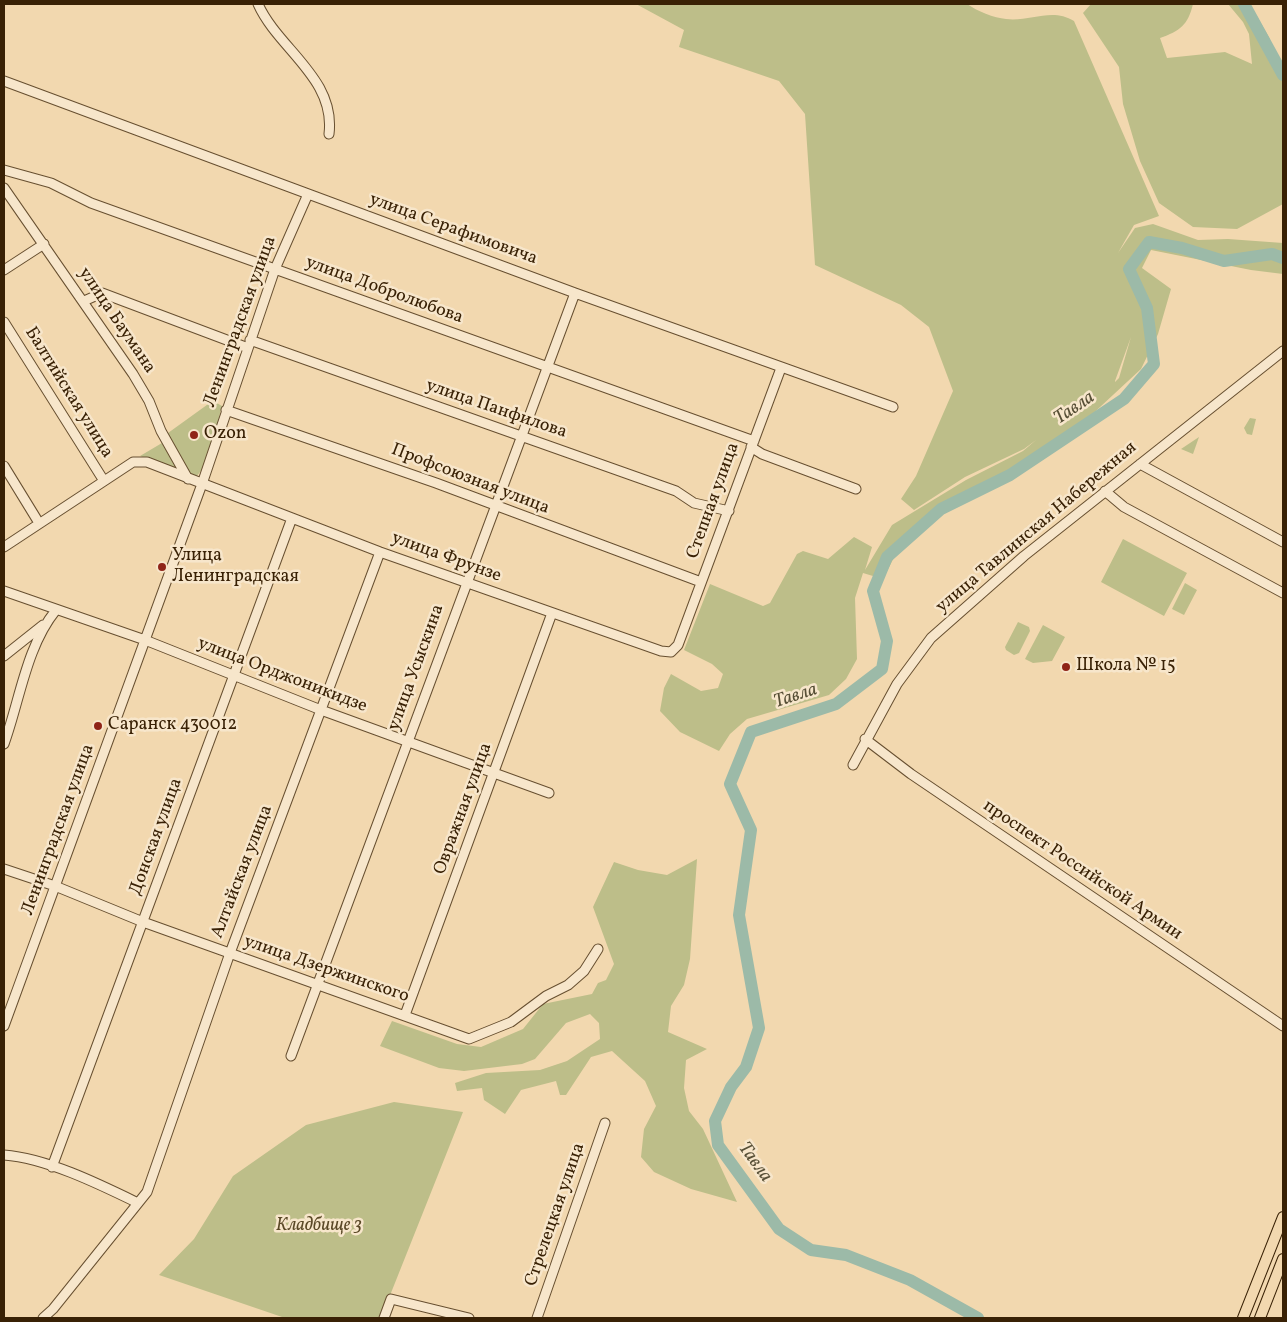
<!DOCTYPE html>
<html>
<head>
<meta charset="utf-8">
<style>
	body { margin:0 }
	#map { position:relative; width:1287px; height:1322px; overflow:hidden; background:#f2d8af; font-family:Vollkorn,serif }
	canvas { display:block }
	.frame { position:absolute; inset:0; border:5px solid #392105; pointer-events:none }
</style>
</head>
<body>
<div id="map">
<canvas width="1287" height="1322"></canvas>
<div class="frame"></div>
</div>
<script>
const g = document.querySelector('canvas').getContext('2d');
g.lineJoin = 'round';
function fillPath(path, color) {
  g.fillStyle = color;
  g.fill(path, 'evenodd');
}
function strokePath(path, color, width, dash) {
  g.strokeStyle = color;
  g.lineWidth = width;
  g.lineCap = dash ? 'butt' : 'round';
  g.setLineDash(dash || []);
  g.stroke(path);
}
function write(font, color, halo, rows, align = 'center') {
  g.font = font + ' Vollkorn,serif';
  g.lineWidth = 5;
  g.setLineDash([]);
  g.textBaseline = 'middle';
  g.strokeStyle = halo;
  g.fillStyle = color;
  for (const [text, x, y, turn = 0] of rows) {
    g.save();
    g.translate(x, y);
    g.rotate((+turn || 0) * Math.PI / 180);
    g.textAlign = isNaN(turn) ? turn : align;
    if (halo) g.strokeText(text, 0, 0);
    g.fillText(text, 0, 0);
    g.restore();
  }
}
fillPath(new Path2D(`
	M636 4H967C977 11 994 18 1006 19 1030 22 1052 7 1074 21L1159 216 1134 225 1118 253 1135 228 1153 224 1198 240 1228 239 1283 243V274L1251 270 1151 250 1142 268 1171 289 1158 334 1141 369 1044 459 938 517 907 532 883 579 863 573 855 598 857 659 846 679 829 695 747 719 730 734 719 751 680 732 660 711 664 688 671 674 701 691 718 688 723 674 712 664 684 650 710 584 763 606 770 603 797 554 803 551 828 559 854 537 872 547 865 570 892 525 966 480 1023 451 1036 440 1024 449 965 477 914 510 901 499 916 476 953 391 929 327 901 305 815 265 805 114 779 81 679 47 684 30ZM1131 337 1119 378 1115 382V381Z
	M1091 4H1193C1188 25 1180 31 1160 38L1167 58 1225 52 1252 64 1249 34 1243 22 1228 4H1250L1270 39 1263 46 1283 63V204L1237 229 1193 227 1159 203 1140 161 1123 104 1119 67 1083 13Z
	M211 402H215L222 406C217 423 210 468 195 477L188 472 167 438 168 433Z
	M1250 418 1256 419 1252 435 1247 434 1244 428Z
	M1199 437 1193 454 1181 449Z
	M162 443 179 471 140 456Z
	M1123 539 1187 573 1164 616 1101 582Z
	M1185 583 1197 590 1184 615 1172 609Z
	M1018 622 1029 627 1030 631 1019 653 1014 655 1006 650 1005 647Z
	M1043 625 1065 637 1052 661 1033 663 1025 659Z
	M697 859 690 959 684 985 671 1006 668 1032 707 1049 686 1060 684 1088 689 1111 703 1129 737 1202 691 1189 654 1172 641 1157 644 1129 656 1106 645 1081 612 1051 591 1057 566 1095H560L556 1081 521 1090 505 1114 484 1100 482 1088 457 1091 455 1083 486 1073 540 1070 567 1061 600 1039 599 1023 590 1014 566 1023 535 1059 522 1064 464 1071 439 1068 380 1046 392 1021 457 1044 481 1047 523 1029 543 1004 592 994 598 983 606 980 614 964 593 907 614 862 638 870 667 875Z
	M394 1102 463 1112 381 1318H285L159 1275 194 1239 233 1176 306 1125Z`), '#bdbe89');
strokePath(new Path2D(`
	M1244 4 1283 75
	M978 1318 910 1280 846 1255 811 1250 779 1229 718 1145 715 1121 731 1087 746 1067 759 1028 739 915 751 830 730 784 751 732 836 704 882 669 887 641 873 591 887 557 941 509 1010 475 1124 399 1154 364 1147 308 1129 269 1149 242 1182 248 1224 261 1272 254 1283 258`), '#9cbaa8', 12);
const minor = new Path2D(`
	M258 4C278 49 336 78 329 134
	M4 81 575 293 893 407
	M4 170 51 183 91 203 754 441
	M4 188 133 374 149 401 161 431 188 479
	M4 270 44 244
	M84 301 102 293 248 348
	M4 322 104 481
	M250 340 676 491 694 503 729 511
	M226 410 436 483 701 582
	M751 447 762 454 856 489
	M1140 464 1283 542
	M4 466 39 523
	M1105 491 1124 507 1283 593
	M4 547 133 462H147L380 552 661 651 671 652 678 645 781 368
	M4 591 145 640 321 710 549 793
	M4 656 43 625
	M865 739 911 774 1283 1026
	M4 744C20 700 26 647 56 610
	M853 765 897 684 931 638 1024 556 1283 351
	M4 869 55 886 143 922 469 1039 511 1022 546 996 568 985 584 971 598 949
	M405 1015 552 613
	M4 1026 202 484 275 269 308 194
	M291 1056 575 293
	M4 1155C46 1158 99 1184 138 1203
	M52 1167 292 518
	M43 1318 53 1309 147 1192 230 953 380 552
	M384 1318 391 1299 469 1318
	M537 1318 605 1123`);
const major = new Path2D(`
	M1243 1318 1283 1217
	M1260 1318 1283 1259`);
strokePath(minor, '#674f30', 11);
strokePath(major, '#392105', 12);
strokePath(minor, '#f7e6cb', 9);
strokePath(major, '#f2d8af', 10);
for (const [x, y, r, color] of [
	[194,435,5,"#8f2418"],
	[162,567,5,"#8f2418"],
	[1066,667,5,"#8f2418"],
	[98,726,5,"#8f2418"]
]) {
  const dot = new Path2D();
  dot.arc(x, y, r, 0, 2 * Math.PI);
  g.fillStyle = color;
  g.fill(dot);
  strokePath(dot, '#f7e6cb', 2);
}
write('18px', '#392105', '#f7e6cb', [
	["улица Серафимовича",453,230,20],
	["улица Добролюбова",384,291,20],
	["улица Баумана",116,321,56],
	["Ленинградская улица",241,322,-70],
	["Балтийская улица",68,393,58],
	["улица Панфилова",496,410,19],
	["Профсоюзная улица",470,480,21],
	["Степная улица",714,501,-70],
	["улица Тавлинская Набережная",1037,528,-40],
	["улица Фрунзе",446,558,20],
	["улица Усыскина",417,668,-70],
	["улица Орджоникидзе",282,676,21],
	["Овражная улица",464,809,-70],
	["Ленинградская улица",59,830,-70],
	["Донская улица",157,837,-70],
	["проспект Российской Армии",1082,871,34],
	["Алтайская улица",243,872,-69],
	["улица Дзержинского",326,970,19],
	["Стрелецкая улица",556,1215,-71]
]);
write('18px', '#392105', '#f7e6cb', [
	["Ozon",204,435],
	["Улица",172,557],
	["Ленинградская",172,578],
	["Школа № 15",1076,667],
	["Саранск 430012",108,726]
], 'left');
write('italic 18px', '#5a4826', '#f7e6cb', [
	["Кладбище 3",319,1227]
]);
write('italic 19px', '#574f36', '#f7e6cb', [
	["Тавла",1075,409,-34],
	["Тавла",796,697,-18],
	["Тавла",754,1163,54]
]);
</script>
</body>
</html>
